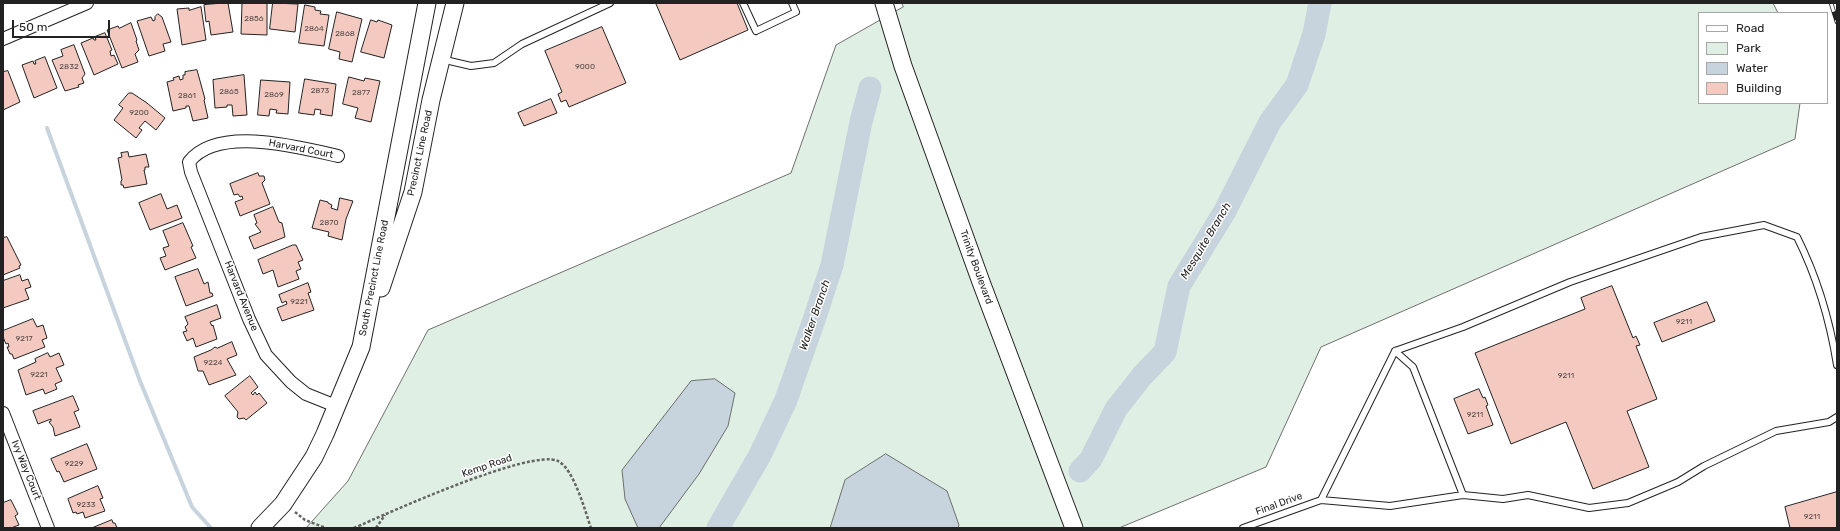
<!DOCTYPE html>
<html>
<head>
<meta charset="utf-8">
<style>
	body { margin:0 }
	#map { position:relative; width:1840px; height:531px; overflow:hidden; background:#fff; font-family:Rubik,sans-serif }
	canvas { display:block }
	.frame { position:absolute; inset:0; border:4px solid #222; pointer-events:none }
	.legend { position:absolute; left:1698px; top:12px; width:130px; height:92px; box-sizing:border-box; background:#fff; border:1px solid #a7a7a7; margin:0; padding:5px 7px; list-style:none; font-size:12px; color:#222 }
	.legend li { display:flex; align-items:center; gap:8px; height:20px }
	.legend b { width:20px; border:1px solid #a7a7a7 }
	.scale { position:absolute; left:12px; top:20px; width:98px; height:18px; box-sizing:border-box; border:2px solid #222; border-top:0; padding-left:5px; font-size:12px; line-height:14px; white-space:nowrap; color:#222; -webkit-text-stroke:3px #fff; paint-order:stroke }
</style>
</head>
<body>
<div id="map">
<canvas width="1840" height="531"></canvas>
<div class="frame"></div>
<ul class="legend">
<li><b style="height:5px;background:#fff"></b>Road</li>
<li><b style="height:11px;background:#e0efe3"></b>Park</li>
<li><b style="height:11px;background:#c7d3dd"></b>Water</li>
<li><b style="height:11px;background:#f3c9c0"></b>Building</li>
</ul>
<div class="scale">50 m</div>
</div>
<script>
const g = document.querySelector('canvas').getContext('2d');
g.lineJoin = 'round';
function fillPath(path, color) {
  g.fillStyle = color;
  g.fill(path, 'evenodd');
}
function strokePath(path, color, width, dash) {
  g.strokeStyle = color;
  g.lineWidth = width;
  g.lineCap = dash ? 'butt' : 'round';
  g.setLineDash(dash || []);
  g.stroke(path);
}
function write(font, color, halo, rows, align = 'center') {
  g.font = font + ' Rubik,sans-serif';
  g.lineWidth = 3;
  g.setLineDash([]);
  g.textBaseline = 'middle';
  g.strokeStyle = halo;
  g.fillStyle = color;
  for (const [text, x, y, turn = 0] of rows) {
    g.save();
    g.translate(x, y);
    g.rotate((+turn || 0) * Math.PI / 180);
    g.textAlign = isNaN(turn) ? turn : align;
    if (halo) g.strokeText(text, 0, 0);
    g.fillText(text, 0, 0);
    g.restore();
  }
}
const green = new Path2D(`
	M902 3H1773L1778 13H1699V103H1800L1795 139 1321 347 1266 467 1119 528H306L348 481 428 330 791 173 836 45 903 7Z`);
fillPath(green, '#e0efe3');
strokePath(green, '#6f6f6f', 1);
const water = new Path2D(`
	M715 379 735 393 728 426 699 474 659 528H638L625 499 622 470 691 381Z
	M886 454 947 491 959 525 958 528H830L845 480Z`);
fillPath(water, '#c7d3dd');
strokePath(water, '#6f6f6f', 1);
strokePath(new Path2D(`
	M47 128 140 381 192 507 211 528`), '#c7d3dd', 4);
strokePath(new Path2D(`
	M1080 471 1091 459 1116 409 1142 376 1165 352 1179 286 1225 211 1270 122 1297 85 1314 34 1320 3
	M718 528 760 455 786 400 815 317 832 265 861 122 870 88`), '#c7d3dd', 23);
const building = new Path2D(`
	M228 3 233 32 211 35 209 21 206 22 204 5Z
	M253 3H267V35L241 34 242 4Z
	M273 3 298 4 295 32 270 29Z
	M659 3H737L748 30 680 60 656 4Z
	M305 5 315 7V10L321 11 320 14 329 15 324 46 299 43Z
	M201 7 206 40 182 45 177 9 189 8V10Z
	M337 12 362 19 352 62 339 59 340 52 329 49Z
	M158 14 162 17 171 42 163 44 165 51 149 56 137 21 151 17 153 21 155 20V17Z
	M371 20 377 22 378 20 392 25 384 58 361 52Z
	M131 23 137 40 136 41 139 50 135 54 138 62 122 68 107 30 118 26 119 28Z
	M602 27 626 83 569 107 566 100 561 102 558 94 562 92 545 51Z
	M105 33 112 50 110 51 111 56 114 55 118 64 94 75 81 43 93 38 94 40H96L95 37Z
	M74 45 85 74 82 78 84 83 78 85 79 87 65 91 52 60 63 56 61 50Z
	M45 57 57 88 34 98 22 65 33 61 34 64H36L35 61Z
	M197 70 205 99 204 100 208 118 193 121 189 106H186V108L173 111 167 82 174 80 173 78 179 76 180 80 183 79V75H185V72Z
	M8 71 20 102 3 110V72Z
	M244 75 247 115 233 116 232 105H227V107L215 108 213 80Z
	M349 77 364 81 365 78 380 81 371 122 355 118 358 108 343 104Z
	M305 79 336 84 332 116 320 114 321 110 315 109 314 115 299 113Z
	M261 80 290 82 288 114 276 113 277 110 270 109 269 116 258 115Z
	M129 93H132L147 103 165 118 156 130 145 121 139 128 142 130 136 138 114 120 123 108 119 105Z
	M551 99 557 113 524 126 518 113Z
	M128 152 129 157 146 154 149 167H145V170H144L147 184 124 188 123 185H121V181L122 180 118 158 122 157 121 153Z
	M258 173 259 176H264L265 180 262 183 270 204 240 216 235 202 243 199 242 196 240 197 238 194 234 195 230 184Z
	M161 194 167 209 177 205 182 218 150 230 139 203Z
	M340 198 353 201 346 219 342 240 328 236 329 232 312 228 320 200 328 202V203L332 205 331 208 337 210Z
	M273 207 279 222 282 223 285 237 254 249 249 237 261 232 255 224 257 223 254 215Z
	M183 223 193 246 191 247 196 258 165 270 160 258 166 256 163 248 169 246 163 231Z
	M7 237 21 265 19 266 20 268 3 275V238Z
	M293 245H296L303 260 298 262 301 269 296 271 299 279 278 287 273 270 263 274 258 260Z
	M198 269 204 284 208 282 210 293H212L213 296 186 306 175 277Z
	M20 275 22 281 28 279 31 287 25 289 29 299 3 308V281Z
	M308 283 311 292 308 293 314 310 282 321 277 308 287 304 286 301 282 303 279 295Z
	M1612 286 1633 338 1636 336 1640 345 1636 346 1657 399 1627 411 1649 467 1593 489 1566 422 1511 444 1475 353 1585 309 1581 298Z
	M1707 302 1715 321 1662 342 1654 323Z
	M217 305 221 318 210 322 212 326 213 325 217 339 196 347 193 338 187 341 183 332 187 331 185 327 188 324 185 317Z
	M33 319 37 327 43 325 47 338 42 340 45 347 14 359 12 354H10L7 347H9L8 343 6 344 3 337V331Z
	M232 342 237 355 227 359 236 375 209 385 203 371H198L194 357 211 350 215 347 217 348Z
	M48 353 50 357 59 353 64 365 56 368 62 381 55 384 57 389 45 394 43 389 26 395 18 370 36 362 35 359Z
	M250 376 258 387 251 393 253 395 255 392 257 395 259 393 267 403 246 420 244 418 239 419 237 417 238 412 225 396Z
	M1479 389 1483 398 1485 397 1488 405 1486 406 1493 425 1468 434 1454 399Z
	M73 396 79 410 74 412 80 427 55 436 53 427 49 422 51 421V419L38 424 33 411Z
	M87 444 97 469 64 482 59 471 57 472 51 459Z
	M98 486 103 498 100 499 105 511 85 518 83 512 77 514 76 512 73 513 68 499Z
	M1837 492V528H1790L1785 507Z
	M11 500 18 514 15 516 19 525 11 528H3V503Z
	M112 520 113 523H115L117 528H92Z`);
fillPath(building, '#f3c9c0');
strokePath(building, '#222', 1);
const lane = new Path2D(`
	M743 3 756 31 796 12 792 3
	M441 59 471 66 494 63 522 44 610 3
	M1395 351 1463 327 1570 282 1701 237 1764 225 1797 237C1817 277 1830 321 1837 365
	M1463 495 1503 499 1528 495 1589 508 1628 503 1678 482 1704 466 1776 431 1829 422 1837 417
	M1243 528 1321 500 1390 506 1463 495 1413 367 1395 351 1321 500`);
const street = new Path2D(`
	M3 39 87 3
	M336 406 306 394 291 382 266 355 249 319 191 172 189 162C217 125 299 147 338 156
	M3 413 48 528`);
const secondary = new Path2D(`
	M884 3 903 66 981 282 1074 528
	M381 288 413 192 431 100 455 3
	M260 528 283 504 314 457 325 434 361 347 427 3`);
strokePath(lane, '#222', 8);
strokePath(street, '#222', 14);
strokePath(secondary, '#222', 19);
strokePath(new Path2D(`
	M295 512 305 520 326 528
	M354 528C386 514 531 448 558 461 574 469 585 511 591 528
	M376 528 385 515`), '#646464', 2.5, [3, 2]);
strokePath(lane, '#fff', 6);
strokePath(street, '#fff', 12);
strokePath(secondary, '#fff', 17);
const rail = new Path2D(`
	M1831 3 1837 22`);
strokePath(rail, '#222', 4.5);
strokePath(rail, '#fff', 3, [9]);
write('8px', '#564c4a', null, [
	["2856",254,19],
	["2864",314,29],
	["2868",345,34],
	["2832",69,67],
	["9000",585,67],
	["2873",320,91],
	["2865",229,92],
	["2877",361,93],
	["2869",274,95],
	["2861",187,96],
	["9200",139,113],
	["2870",329,223],
	["9221",299,302],
	["9211",1684,322],
	["9217",24,339],
	["9224",213,363],
	["9221",39,375],
	["9211",1566,376],
	["9211",1475,415],
	["9229",74,464],
	["9233",86,505],
	["9211",1812,517]
]);
write('10px', '#222', '#fff', [
	["Harvard Court",301,149,11],
	["Precinct Line Road",420,153,-78],
	["Trinity Boulevard",976,267,70],
	["South Precinct Line Road",374,278,-79],
	["Harvard Avenue",241,296,68],
	["Kemp Road",487,466,-19],
	["Ivy Way Court",26,470,68],
	["Final Drive",1279,504,-20]
]);
write('italic 11px', '#222', '#fff', [
	["Mesquite Branch",1206,241,-59],
	["Walker Branch",815,315,-71]
]);
</script>
</body>
</html>
